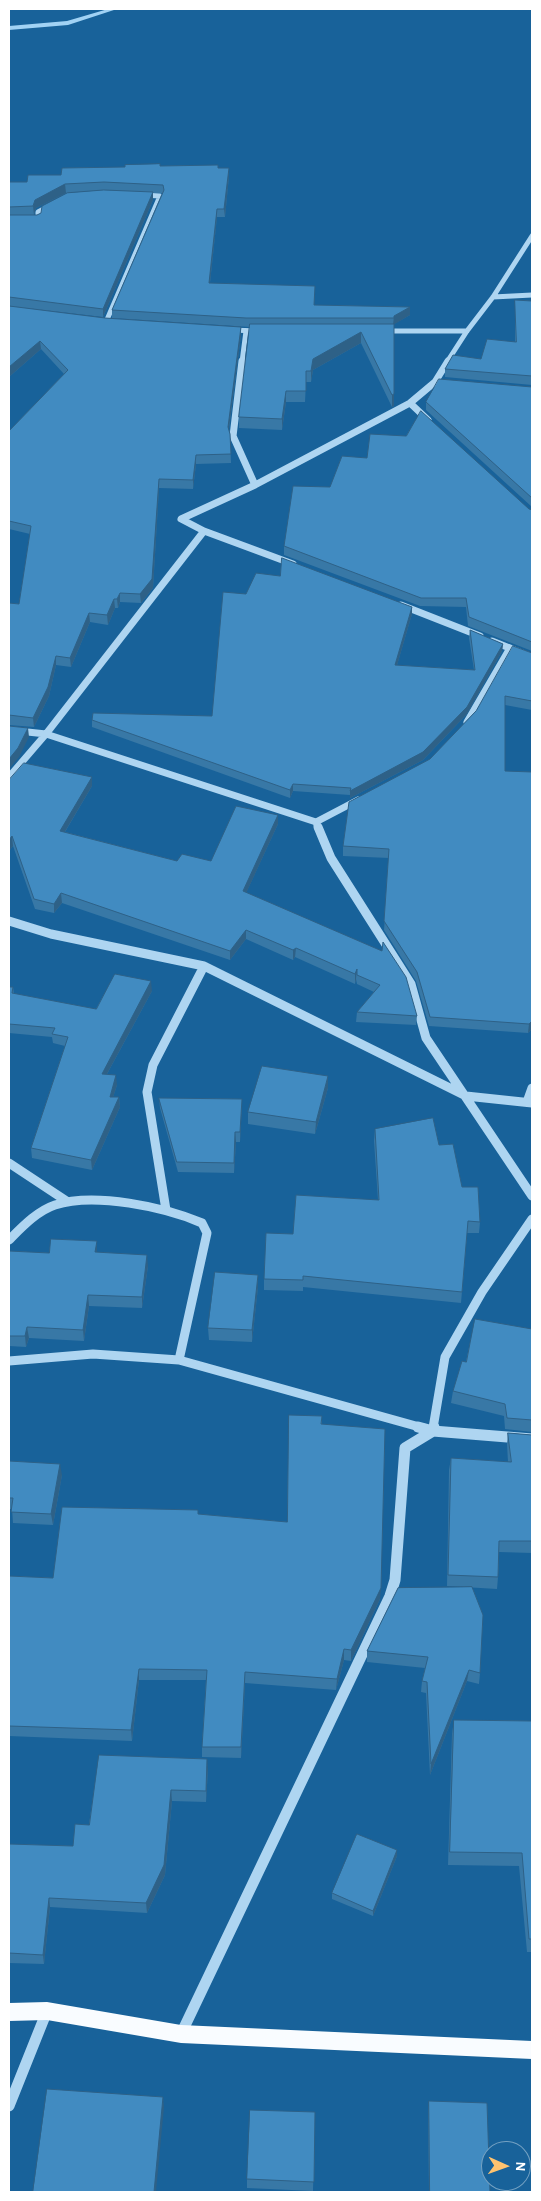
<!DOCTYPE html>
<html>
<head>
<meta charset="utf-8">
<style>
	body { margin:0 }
	#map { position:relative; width:541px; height:2201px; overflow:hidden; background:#18629a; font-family:"Alegreya Sans",sans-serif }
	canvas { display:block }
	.frame { position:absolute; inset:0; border:10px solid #fff; pointer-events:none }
	.north { position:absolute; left:481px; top:2141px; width:50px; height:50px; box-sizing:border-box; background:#18629a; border:1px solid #74a1c2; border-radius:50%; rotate:92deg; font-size:14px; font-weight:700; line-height:20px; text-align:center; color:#fff }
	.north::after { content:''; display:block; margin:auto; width:18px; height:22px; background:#ffc36f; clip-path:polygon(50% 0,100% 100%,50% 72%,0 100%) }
</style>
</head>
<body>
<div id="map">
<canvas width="541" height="2201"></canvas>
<div class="frame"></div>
<div class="north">N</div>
</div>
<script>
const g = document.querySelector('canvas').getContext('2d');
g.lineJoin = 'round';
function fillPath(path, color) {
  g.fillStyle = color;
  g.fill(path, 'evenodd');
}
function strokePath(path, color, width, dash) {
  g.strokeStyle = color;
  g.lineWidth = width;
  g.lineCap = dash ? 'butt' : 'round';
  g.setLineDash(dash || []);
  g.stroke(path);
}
fillPath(new Path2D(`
	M108 9H117L68 25 9 30V26L67 21Z`), '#a1d2f4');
strokePath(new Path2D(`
	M9 219H38V212L51 205
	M493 297 532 295
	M106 322 160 196 142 195
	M230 330 259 331
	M382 331H467
	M242 362 246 331
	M447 362 467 331 493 297 532 236`), '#aed5f1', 5);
strokePath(new Path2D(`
	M242 361 233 436 255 485
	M410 403 428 420
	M204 531 293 564
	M401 605 480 636
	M492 641 532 657
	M467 722 510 648
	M9 730 46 734 316 822 318 828
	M9 777 46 734 204 531 181 519 255 485 410 403 435 382 448 361
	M316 822 358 800`), '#aed5f1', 7);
strokePath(new Path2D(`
	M318 827 331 858 411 984 426 1038 532 1196
	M9 921 51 934 204 966 466 1096 532 1103
	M527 1102 532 1088
	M9 1163 68 1202
	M166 1210 147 1092 153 1065 204 966
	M9 1240C22 1227 37 1211 55 1205 94 1192 165 1207 202 1223L207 1233 179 1360
	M9 1361 93 1354 179 1360 423 1428
	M433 1428 445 1357 482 1292 532 1219`), '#aed5f1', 9);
strokePath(new Path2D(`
	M418 1427 433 1431 532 1439
	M181 2034 390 1596 395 1580 405 1448 433 1431 434 1427
	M9 2106 47 2011`), '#aed5f1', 11);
fillPath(new Path2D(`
	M47 2002 181 2025 532 2041V2059L181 2043 47 2020 9 2021V2003Z`), '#f9fcff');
fillPath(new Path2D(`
	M160 166 218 168 229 176 225 217H217L210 283 315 305 410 307V315L394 324V406L392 407 361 343 313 370 311 382H306L305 402H286L282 430 239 428V417L250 327 112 318V310L162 193H153V200L103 317 9 306V182H27L61 175 125 167ZM104 190 127 191 37 215H19H34L36 208 66 193Z
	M515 300 532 301V385L445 377V369L481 359 515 342Z
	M9 306 105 318 241 327V335L229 429 230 434 231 463 196 464 193 489 159 488 153 588 141 603 120 602 118 608H115L108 625 90 622 71 667 56 665 49 696 34 727 9 725V603L19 604 30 534 9 529V431L64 374 41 349 9 377Z
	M532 387V507L426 410V402Z
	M529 509 532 510V651L468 626 466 607 420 606 284 555V546Z
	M412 607V614L397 665 474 670 469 638 470 630 503 644 502 651 467 714 423 760 350 798V795L293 791 290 798 92 727V720L212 716Z
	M532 653V710L505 705V771L532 1029 528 1033 429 1026 416 981 384 930 389 858 343 856V846L430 759Z
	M9 780 92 786 65 832 177 861H211L278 815V824L246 893 382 951 417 1016 416 1025 356 1022 357 1012 374 992 357 984 356 979 355 984 295 957 293 960 246 939 230 960 62 903 54 913 35 909 13 846 9 851Z
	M9 987H13L14 994 96 1009 152 991 107 1074 117 1085 113 1097H119L120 1107 92 1170 32 1158 31 1148 65 1046 53 1043 52 1037 9 1033Z
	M328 1076V1088L315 1134 248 1124V1112Z
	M159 1098 242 1099 240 1142H236L234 1173 178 1172 160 1108Z
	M375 1129 439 1145 480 1222 479 1233H467L461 1303 303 1287V1291L264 1290V1279L293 1234 378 1200 374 1141Z
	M9 1251 49 1253 97 1252 148 1266 142 1308 89 1306 84 1341 29 1338 26 1347 9 1346Z
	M258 1275V1287L252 1342 209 1340 208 1328Z
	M532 1329V1432L505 1429 504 1416 451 1403 453 1391 466 1362Z
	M322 1416V1424L380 1599 351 1661 344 1660 336 1690 245 1683 241 1758 202 1757V1747L206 1680H139L132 1741 9 1736V1576L53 1578 198 1514 287 1522Z
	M508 1433 532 1435V1553L499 1552 498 1577 497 1589 447 1586 449 1470 451 1458 508 1462 507 1444Z
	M9 1461 62 1475 53 1525 13 1523 12 1509H9Z
	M398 1588 480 1673 479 1684 467 1681 430 1775 426 1693 421 1692 422 1681 425 1668 367 1662V1651Z
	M454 1720 532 1721V1952H527L519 1866 448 1865 452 1734Z
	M208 1769 206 1802 172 1801 165 1875 147 1913 50 1907 44 1964 9 1963V1844L73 1846 89 1825Z
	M397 1850V1856L373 1916 332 1899V1893Z
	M429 2101 490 2192H429L428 2110Z
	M315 2112 313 2191 247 2188V2179Z`), '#3878a6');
fillPath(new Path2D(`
	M229 168V176L225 217 224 209Z
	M65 184 66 193 36 208 34 215 33 206 35 200Z
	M153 192V200L103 317V309Z
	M217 209V217L209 291V283Z
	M410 307V315L393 325 394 316Z
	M241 327V335L228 435V427Z
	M361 332V343L313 370 311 382V371L313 359Z
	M40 341 41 349 9 377V367Z
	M286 391V402L282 430V419Z
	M394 394V406L392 407V395Z
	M196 455V464L193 489V480Z
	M159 479V488L153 588 141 603 140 594Z
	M120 593V602L118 608 117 599Z
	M114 599 115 608 108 625 107 615Z
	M412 607V614L395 672V665Z
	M89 613 90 622 71 667 70 658Z
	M503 644 502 651 467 714 423 760 350 798V791Z
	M56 656V665L49 696 34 727 33 718Z
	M28 728 29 737 19 757 9 769V759Z
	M92 777V786L60 840V831Z
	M293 784V791L290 798V790Z
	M278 815V824L243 900V891Z
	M12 836 13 846 9 851V840Z
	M61 893 62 903 54 913V904Z
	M246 930V939L230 960V951Z
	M296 948 295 957 293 960V950Z
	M357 969 356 979 355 984V974Z
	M151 981 152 991 102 1083V1074Z
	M532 1021V1029L528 1033 529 1024Z
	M116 1075 117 1085 110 1107V1097Z
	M328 1076V1088L315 1134 316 1122Z
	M119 1097 120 1107 92 1170 91 1160Z
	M242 1099V1109L240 1142V1132Z
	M235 1132 236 1142 234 1173V1163Z
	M97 1241V1252H95Z
	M147 1255 148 1266 142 1308V1297Z
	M258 1275V1287L252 1342V1330Z
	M88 1295 89 1306 84 1341 83 1330Z
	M27 1327 29 1338 26 1347 25 1336Z
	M60 1464 62 1475 53 1525 51 1514Z
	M381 1588 380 1599 351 1661V1650Z
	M344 1649V1660L336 1690 337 1679Z
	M139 1669V1680L132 1741 131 1730Z
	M469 1670 467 1681 430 1775 431 1764Z
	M245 1672V1683L241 1758V1747Z
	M207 1759 208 1769 206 1802V1791Z
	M171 1790 172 1801 165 1875 147 1913 146 1903Z
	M397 1850V1856L373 1916V1911Z
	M49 1898 50 1907 44 1964 43 1955Z
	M163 2097 164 2107 156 2192H154Z`), '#2e6187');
const building = new Path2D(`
	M160 164V166L218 165V168H229L224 209H217L209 283 315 286 314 305 410 307 394 316V318H246L112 310 164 190 163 185 104 182 65 184 35 200 33 206 9 207V182H27L28 175H61L62 168 125 167V165Z
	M104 190 153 192 103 309 9 297V215H37L41 213 42 206 67 193Z
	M515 300 532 301V376L445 369 453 355 481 359 487 339 516 342Z
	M9 306 105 318 241 327 228 427 230 434 231 454 196 455 193 480 159 479 152 579 140 594 120 593 117 599H114L107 615 89 613 70 658 56 656 48 687 33 718 9 715V603L19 604 31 526 9 521V431L68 370 40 341 9 367Z
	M250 324H394V394L392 395 361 332 313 359 311 371H306V391H286L282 419 239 417Z
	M439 379 532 387V498L426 402Z
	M421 411 529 509 532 510V642L469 617 466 598H421L284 546 293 486 330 487 342 456 367 458 370 434 406 436Z
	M282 558 412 607 395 665 475 670 470 630 503 644 467 707 423 752 350 791 351 788 293 784 290 790 92 720 93 713 212 716 223 592 246 594 256 573 280 576Z
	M513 646 532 653V701L505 696V771L532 772V1021L529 1024 430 1017 417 972 384 921 389 849 343 846 349 802 430 759 476 711Z
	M9 726 28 728 18 748 9 759Z
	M24 763 92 777 60 831 177 861 182 854 211 861 236 806 278 815 243 891 382 951 383 942 406 977 417 1016 357 1012 380 985 357 975V969L355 974 296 948 293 950 246 930 230 951 61 893 54 904 34 899 12 836 9 840V780Z
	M115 974 151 981 102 1074 116 1075 110 1097H119L91 1160 31 1148 68 1037 52 1034 55 1028 9 1024V987H13L12 993 96 1009Z
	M262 1066 328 1076 316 1122 248 1112Z
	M159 1098 242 1099 240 1132H235L234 1163 177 1162Z
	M433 1118 439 1145 453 1144 462 1187H478L480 1222 468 1221 462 1292 303 1276V1280L264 1279 266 1233 293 1234 296 1195 379 1200 375 1129Z
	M51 1239 97 1241 95 1252 147 1255 142 1297 88 1295 83 1330 27 1327 25 1336H9V1251L49 1253Z
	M215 1272 258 1275 252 1330 208 1328Z
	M475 1319 532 1329V1420L507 1418 505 1404 453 1391 462 1361 466 1362Z
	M289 1415 322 1416 321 1424 385 1429 381 1588 351 1650 344 1649 337 1679 245 1672 241 1747H202L207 1670 139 1669 131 1730 9 1726V1576L53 1578 62 1507 198 1510V1514L287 1522Z
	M508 1433 532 1435V1541H499L498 1577 448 1575 451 1458 511 1462Z
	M9 1461 60 1464 51 1514 11 1512 13 1498H9Z
	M472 1587 483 1615 480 1673 469 1670 431 1764 427 1682 422 1681 428 1657 367 1651 398 1588Z
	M454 1720 532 1721V1939H529L522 1853 450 1852Z
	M99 1755 207 1759 206 1791 171 1790 164 1865 146 1903 49 1898 43 1955 9 1953V1844L73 1846 75 1824 89 1825Z
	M357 1834 397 1850 373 1911 332 1893Z
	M47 2089 163 2097 154 2192H33Z
	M429 2101 487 2103 490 2192H430Z
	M250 2110 315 2112 314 2182 247 2179Z`);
fillPath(building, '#418bc1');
strokePath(building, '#2e6187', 1);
</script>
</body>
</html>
